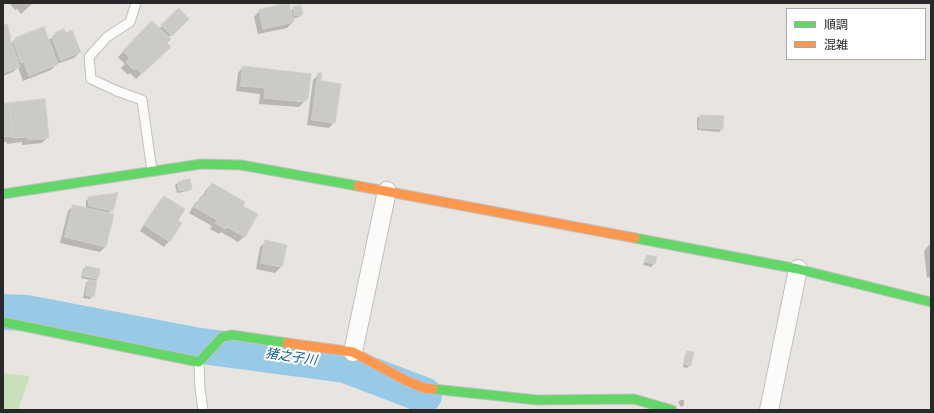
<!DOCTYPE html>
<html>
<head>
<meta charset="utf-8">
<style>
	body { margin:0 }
	#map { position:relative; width:934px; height:413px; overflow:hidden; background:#e8e4e0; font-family:"Source Sans 3","Noto Sans JP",sans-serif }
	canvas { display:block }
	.frame { position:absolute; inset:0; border:4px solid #292929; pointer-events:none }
	.legend { position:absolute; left:786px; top:8px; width:140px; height:52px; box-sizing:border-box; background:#fff; border:1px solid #a9a9a9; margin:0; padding:5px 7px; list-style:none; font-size:12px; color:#292929 }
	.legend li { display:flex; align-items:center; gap:8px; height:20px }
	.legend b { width:20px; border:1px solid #a9a9a9 }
</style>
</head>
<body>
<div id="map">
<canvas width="934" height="413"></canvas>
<div class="frame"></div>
<ul class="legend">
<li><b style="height:5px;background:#63d668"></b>順調</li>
<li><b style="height:5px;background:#ff974d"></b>混雑</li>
</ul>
</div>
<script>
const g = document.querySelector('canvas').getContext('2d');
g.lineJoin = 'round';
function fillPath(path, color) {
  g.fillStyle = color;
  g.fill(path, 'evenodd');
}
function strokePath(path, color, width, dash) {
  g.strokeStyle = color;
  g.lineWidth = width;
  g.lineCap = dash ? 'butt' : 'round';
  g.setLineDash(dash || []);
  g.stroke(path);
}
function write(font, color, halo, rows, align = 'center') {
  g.font = font + ' "Source Sans 3","Noto Sans JP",sans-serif';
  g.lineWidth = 4;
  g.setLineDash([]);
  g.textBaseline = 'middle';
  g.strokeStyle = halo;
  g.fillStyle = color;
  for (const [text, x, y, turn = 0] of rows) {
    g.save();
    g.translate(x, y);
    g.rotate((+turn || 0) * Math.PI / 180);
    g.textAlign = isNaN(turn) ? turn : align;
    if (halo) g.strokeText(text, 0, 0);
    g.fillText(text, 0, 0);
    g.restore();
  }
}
fillPath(new Path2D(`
	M3 373 30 376 18 410H3Z`), '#c7e1ba');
fillPath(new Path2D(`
	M9 3H33L21 14 17 9 15 10Z
	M294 8 302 14 299 17 292 19 293 22 287 28 258 34 254 17 259 11H290Z
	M179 10 188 19 168 38 164 53 136 79 130 73 128 75 121 68 125 64 118 57 152 23 159 29Z
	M3 27 10 44 16 39 48 41 55 34 64 31 80 52 74 58 57 64 51 70 23 81 18 67 13 72 3 76Z
	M243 67 307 99 299 107 259 104 260 94 236 91 238 73Z
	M319 74 334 122 329 128 307 125 313 80Z
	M3 105 48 137 42 143 22 145V142L7 144V142H3Z
	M700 116 722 129 719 132 697 130V118Z
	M189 181 191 189 188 191 177 193 175 185 178 183Z
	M212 184 242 206 257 215 244 237 238 242 221 232 219 234 210 229 212 226 189 213 195 203 202 197 206 190Z
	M164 197 176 221 169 241 164 247 140 231 158 203Z
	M89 198 112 210 108 214 105 247 100 252 60 243 68 211 73 206 86 209V201Z
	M266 241 281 267 275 273 256 269 260 247Z
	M929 245H931V277L927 278 924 251Z
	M647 256 654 264 651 267 643 265 645 259Z
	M86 267 97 279 94 282 93 296 90 299 83 298 86 283 89 280 81 278 83 269Z
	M688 352 690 365 687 368 683 367 685 355Z
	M681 400H684V405L681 407 678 402Z`), '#0003');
strokePath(new Path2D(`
	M3 312 26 313 194 345 345 365 424 395`), '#97cae6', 36);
const building = new Path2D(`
	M289 3 294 22 263 29 259 10Z
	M301 5 303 14 295 16 293 7Z
	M179 8 189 19 172 36 161 25Z
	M152 21 171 39 167 43 171 47 142 74 136 68 134 70 126 62 130 58 123 51Z
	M7 24 11 38 10 39 20 67 3 73V26Z
	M44 27 58 64 29 76 24 62 21 63 13 41 16 39 15 38Z
	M64 29 66 33 72 30 81 52 61 60 52 38 56 36 55 33Z
	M243 66 311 74 308 99H306L305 102 264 98 265 88 241 86Z
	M318 73H322L321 81 341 84 335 123 312 120Z
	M45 99 49 138 28 140V137L13 138 9 103Z
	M9 103 13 136 3 137V104Z
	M700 115 724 116 723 129 699 128Z
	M190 179 192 189 179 191 178 182Z
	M212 183 245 202 243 206 258 214 245 237 227 227 225 229 215 223 217 220 194 207 201 196 204 197Z
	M118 193 113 211 89 206 88 197Z
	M164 196 185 209 178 220 182 223 170 242 144 225Z
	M73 205 114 214 106 247 65 237Z
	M265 240 287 245 282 267 261 263Z
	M647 255 657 257 655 264 645 262Z
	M86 266 100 269 98 279 83 276Z
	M89 280 97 281 94 297 86 295Z
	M687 351 694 352 691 366 685 364Z`);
fillPath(building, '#cccac7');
strokePath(building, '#d2d0cc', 1);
const lane = new Path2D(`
	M136 3 130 22 107 37 89 57 91 79 117 91 142 100 152 171
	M199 362 200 389 203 410`);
const street = new Path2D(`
	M353 352 387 191
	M769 410 798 269`);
const fast = new Path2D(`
	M3 194 201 164 241 165 358 186
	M635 238 798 269 931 302
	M3 322 199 362 222 337 232 335 287 343
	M433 389 537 400 634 399 672 410`);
const slow = new Path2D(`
	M358 186 635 238
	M287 343 353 352 405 380 424 388 433 389`);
strokePath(lane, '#c1c0c1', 11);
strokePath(street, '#c1c0c1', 20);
strokePath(fast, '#c1c0c1', 11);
strokePath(slow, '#c1c0c1', 11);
strokePath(lane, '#fcfbfa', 9);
strokePath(street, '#fcfbfa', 18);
strokePath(fast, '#63d668', 9);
strokePath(slow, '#ff974d', 9);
write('italic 13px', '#145c92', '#fff', [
	["猪之子川",291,358,8]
]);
</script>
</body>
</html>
